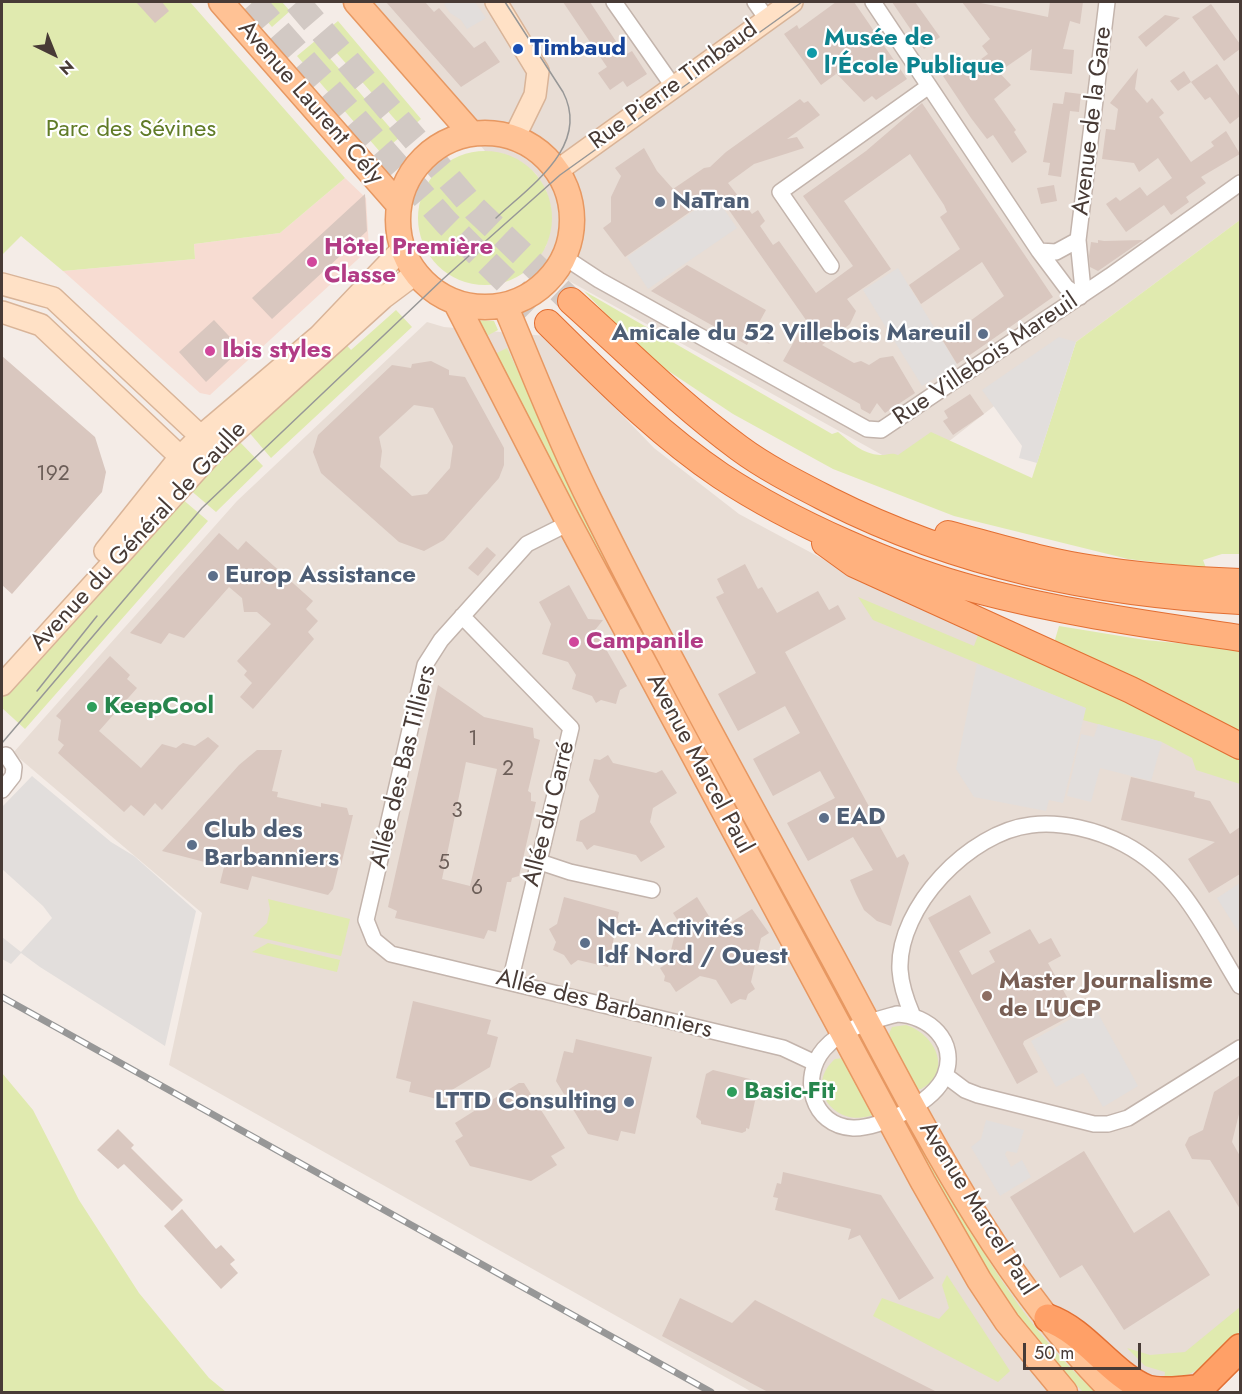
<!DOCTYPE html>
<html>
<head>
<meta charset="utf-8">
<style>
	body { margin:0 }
	#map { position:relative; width:1242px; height:1394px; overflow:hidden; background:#f4ece7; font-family:Jost,sans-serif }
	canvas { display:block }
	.frame { position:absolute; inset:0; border:3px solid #483b36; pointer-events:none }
	.north { position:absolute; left:24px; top:24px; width:60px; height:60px; -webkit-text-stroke:4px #fff; paint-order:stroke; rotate:137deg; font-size:16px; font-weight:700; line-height:24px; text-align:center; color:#483b36 }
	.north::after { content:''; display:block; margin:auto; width:21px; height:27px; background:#483b36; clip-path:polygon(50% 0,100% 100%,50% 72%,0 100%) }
	.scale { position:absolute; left:1023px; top:1343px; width:118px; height:27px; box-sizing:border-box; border:3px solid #483b36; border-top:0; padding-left:8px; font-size:18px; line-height:21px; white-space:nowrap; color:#483b36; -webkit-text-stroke:4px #fff; paint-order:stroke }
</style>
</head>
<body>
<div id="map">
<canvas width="1242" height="1394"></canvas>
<div class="frame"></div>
<div class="north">N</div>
<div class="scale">50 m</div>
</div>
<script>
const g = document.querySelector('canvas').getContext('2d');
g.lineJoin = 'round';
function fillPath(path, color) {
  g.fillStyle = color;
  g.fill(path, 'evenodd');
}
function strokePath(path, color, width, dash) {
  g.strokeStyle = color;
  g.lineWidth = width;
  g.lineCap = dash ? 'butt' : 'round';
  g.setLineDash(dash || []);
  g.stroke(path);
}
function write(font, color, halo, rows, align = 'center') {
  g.font = font + ' Jost,sans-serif';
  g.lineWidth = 4.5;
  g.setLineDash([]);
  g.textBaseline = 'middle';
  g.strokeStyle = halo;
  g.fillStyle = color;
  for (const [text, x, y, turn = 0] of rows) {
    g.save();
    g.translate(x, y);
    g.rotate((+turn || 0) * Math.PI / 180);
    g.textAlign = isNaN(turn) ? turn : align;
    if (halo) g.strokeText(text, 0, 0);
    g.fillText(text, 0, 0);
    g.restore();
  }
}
fillPath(new Path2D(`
	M361 2H1240V220L1076 342 911 471 535 262 546 246 551 228V208L546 190 536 174 521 162 504 154 485 151Z
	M427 322 444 327 546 336 654 448 739 514 849 573 1240 757V1331L1203 1367V1392H752L169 1065 202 913 13 753 237 501Z`), '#e8ddd5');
fillPath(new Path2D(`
	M345 178 366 198 369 249 210 395 200 393 63 271 195 259 194 244 280 233Z`), '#f7dcd2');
fillPath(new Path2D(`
	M2 2H190L345 178 280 233 194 244 195 259 63 271 21 236 2 255Z
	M250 2H282L290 11 272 27Z
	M338 21 421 119 406 132 321 35Z
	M315 41 399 138 381 153 297 56Z
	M418 218a67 67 0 1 1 134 0a67 67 0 1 1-134 0Z
	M1240 220V554H1222L1203 560 1206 568 1128 559 954 516 833 469 733 414 646 356 584 291 832 434 838 432C851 443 863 454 880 455 888 455 891 452 898 455L931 432 1032 478 1076 342Z
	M396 310 412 327 271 458 247 430 343 341 351 350Z
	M473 320 494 321 498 330 483 338Z
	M507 348 563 467 845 998 841 1001 837 991 834 992 491 356Z
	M238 440 263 466 216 512 189 489Z
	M181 498 208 521 25 729 2 708V698Z
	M858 597 974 646 980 630 1240 757V784L1196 770 1192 758 1162 742 1083 720 1085 708 873 620Z
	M1059 626 1145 640 1240 649V735L1054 643Z
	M268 899 350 919 341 956 253 936 267 923 270 909Z
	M268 943 340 960 337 972 252 952Z
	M906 1025C935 1034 954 1072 921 1089H917L888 1036 892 1027Z
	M864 1043 868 1044 898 1099 897 1103 893 1102 863 1047Z
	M844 1058 873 1115C835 1129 803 1087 835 1059Z
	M2 1073 33 1110 79 1200 139 1293 209 1378 226 1392H2Z
	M921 1141C970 1232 1018 1321 1095 1392H1083L1053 1361 999 1293 914 1142Z
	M947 1275 1010 1371 998 1382 873 1316 882 1298 939 1319 949 1308 942 1285Z
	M1240 1307V1331C1214 1357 1203 1375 1164 1381L1165 1372 1145 1366 1127 1348 1150 1355 1185 1352Z`), '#e0eaaf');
fillPath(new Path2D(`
	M448 2H475L486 18 467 29 461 20 450 13 444 4Z
	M715 196 737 228 648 289 627 257Z
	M898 268 957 365 922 386 863 290Z
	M1059 337 1076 342 1037 463 1019 458 1022 446 982 390Z
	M977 664 1086 708 1063 803 1049 800 1046 811 974 797 956 769Z
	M1098 724 1162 742 1151 781 1100 768 1091 802 1067 796 1081 734 1094 737Z
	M32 776 111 842 134 856 196 911 165 1046 40 967 21 953 11 964 2 959V937L21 952 52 918 43 906 2 869V807Z
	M1240 883V932L1239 933 1217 898Z
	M1094 1006 1138 1086 1103 1107 1083 1073 1056 1087 1031 1041Z
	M986 1120 1024 1130 1017 1153 1007 1151 1005 1154 1011 1167 1022 1160 1031 1177 1000 1196 971 1147 981 1139Z`), '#e2dedc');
fillPath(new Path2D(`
	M136 2H162L169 11 155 23Z
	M386 2H425L434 12 439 8 474 48 485 41 500 62 461 87Z
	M563 2H590L625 55 632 51 647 74 627 87 623 81 610 90 598 73 607 67Z
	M836 2H854L907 79 876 100 872 96 864 102 835 72 836 74 821 85 784 34 797 25 799 29Z
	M892 2H915L940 37 924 49Z
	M962 2H976L1048 17 1050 2H1083L1080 24 1070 21 1063 49 1074 50 1072 74 1030 70 1032 49 1006 67 993 66 1011 85 994 99 1016 130 1014 132 1027 152 1012 163 993 135 987 139 971 118 943 76 960 63 965 71 988 54 982 46 990 39Z
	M1211 4 1240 44V49L1224 61 1192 17Z
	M1165 15 1180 18 1146 47 1138 37Z
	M1217 64 1240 97V116L1230 124 1210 97 1205 100 1191 82Z
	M1138 68 1135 89 1147 103 1152 98 1164 113 1159 117 1191 162 1214 146 1211 142 1226 131 1240 154 1201 177 1206 183 1186 197 1189 202 1171 215 1164 205 1126 232 1106 204 1116 197 1120 201 1140 187 1147 196 1172 178 1158 158 1139 172 1134 163 1102 159 1106 129 1115 130 1118 109 1110 103Z
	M1184 71 1191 82 1178 91 1170 81Z
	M1065 92 1081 94 1079 112 1070 111 1061 177 1048 175 1050 163 1043 162 1053 103 1063 104Z
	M800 99 804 103 808 101 820 115 787 139 797 137 804 148 754 164 728 183 752 214 758 210 765 221 760 226 773 245 779 241 816 293 853 266 803 196 866 151 922 103 1053 297 957 364 943 341 1004 296 982 262 921 304 909 285 960 249 940 217 947 212 944 205 910 154 844 201 891 269 847 299 856 311 850 324 822 345 854 363 861 361 869 365 880 358 893 356 915 393 885 413 877 403 870 414 861 409 860 404 783 361 806 320 717 193 625 257 603 228 611 222V197L621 176 615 168 644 148 657 171 673 189 704 168 710 167 726 152Z
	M1054 185 1057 201 1041 204 1037 188Z
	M365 194 367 231 272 319 252 298Z
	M1098 240 1104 241 1143 240 1098 271 1090 267 1089 256 1091 242 1098 243Z
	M687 265 766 310 756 328 770 344 751 337 747 345 651 291Z
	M214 320 241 349 206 382 179 352Z
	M2 356 95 437 106 472 102 492 12 594 2 585Z
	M431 361 449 370V375L465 377 504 448V465L499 478 444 540 424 551 399 542 321 473 313 452 318 435 392 365 411 368 412 364ZM414 405 433 408 453 446 450 468 427 494 412 496 380 467 382 451 379 437Z
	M970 394 984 414 953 435 943 421 948 418 944 411Z
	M219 533 238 550 246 541 313 601 306 609 318 621 308 632 314 639 253 709 240 697 252 683 244 675 247 671 237 661 271 624 257 612H244L242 598 229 587 184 638 169 633 161 644 130 633Z
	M487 547 496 555 478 576 468 568Z
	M745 564 758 589 762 587 777 613 818 591 829 610 838 605 846 619 785 652 897 858 904 854 909 863 891 926 877 921 864 910 856 894 850 880 873 870 853 837 808 861 787 823 835 798 820 771 773 796 753 759 800 733 785 706 738 731 718 694 756 673 716 597 724 593 717 579Z
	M569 585 588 619 603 620 595 630 627 686 620 690 616 704 601 700 596 703 592 696 572 689 576 675 568 662 542 654 551 624 539 602Z
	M110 656 130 675 127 679 137 688 99 731 141 768 162 744 176 748 183 743 195 746 208 737 219 746 162 810 155 803 144 816 131 805 124 812 58 753 64 745 58 740 61 720 56 716Z
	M438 685 484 717 533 728 534 738 540 740 528 791 531 793V801L536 802 519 876 512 878 511 882H507L496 932 488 930 484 939 395 918 397 911 388 907ZM466 762 497 769 470 886 442 879Z
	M257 750H282L272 791 278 792 277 797 321 807V803L326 804 347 808 349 815H353L341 865H339L333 889 328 895 252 876 248 890 220 883 224 867 162 851 239 765Z
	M608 755 613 763 656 773 662 770 677 793 653 808 650 822 665 847 641 862 636 855 594 845 587 850 582 842 576 841 580 821 595 812 599 796 589 780 594 759 600 760Z
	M1131 777 1195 792 1194 797 1210 801 1230 834 1240 827V874L1209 893 1188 859 1215 842 1121 820Z
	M970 895 991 933 959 951 972 975 995 962 989 951 1030 929 1039 944 1051 938 1061 956 1048 963 1076 1013 1024 1041 1023 1044 1038 1072 1017 1084 928 918Z
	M564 897 619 912 608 967 578 960 571 965 564 955 553 950 556 942 549 929 557 924Z
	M697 897 712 921 727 925 752 909 769 933 761 938 751 982 755 989 748 994 746 1000 740 999 731 1004 716 980 709 978 700 976 676 992 670 983 664 981 665 976 660 968 668 963 678 921 673 913Z
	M413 1001 491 1020 487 1034 498 1037 490 1067 437 1099 409 1092 411 1082 396 1078Z
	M576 1039 652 1057 635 1134 621 1131 618 1141 588 1134 556 1081 564 1051 573 1053Z
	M713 1070 754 1080 753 1083H757L758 1087 749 1129 746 1128V1131L742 1133 701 1124V1121L696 1117 706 1074Z
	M1240 1075V1110L1232 1142 1240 1156V1209L1210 1160 1192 1159 1185 1145 1189 1137 1203 1130 1214 1092Z
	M519 1083H524L565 1148 551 1156 557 1165 531 1181 470 1166 455 1141 463 1136 455 1123Z
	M118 1129 134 1145 131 1148 183 1200 172 1211 124 1164 118 1169 97 1150Z
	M1084 1151 1134 1233 1169 1210 1210 1275 1124 1330 1082 1265 1060 1278 1010 1197Z
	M783 1172 881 1195 934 1278 899 1300 860 1235 848 1240 851 1229 775 1210 778 1198 773 1197 777 1183 781 1184Z
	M182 1209 216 1249 221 1245 235 1260 230 1264 238 1273 221 1289 164 1226Z
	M680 1298 732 1323 755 1300 937 1392H768L662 1336Z`), '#d9c7bf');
strokePath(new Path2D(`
	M253 2 446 222 548 323
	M297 2 475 209 571 301`), '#d2c9c4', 26, [26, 13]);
const minor = new Path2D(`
	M614 2 673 86
	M755 2 767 19
	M873 2 1039 251 1066 287 1080 297 1083 290 1078 240 1107 2
	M1039 251 1056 252 1078 240
	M564 257 599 280 867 429 881 430 1110 276 1240 183
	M831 266 780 192 929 86
	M569 523 527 544 441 640 425 665 366 920 374 940 391 954 783 1048 815 1063
	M462 616 571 728 510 982
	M2 790 13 776 14 767 6 755
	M537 861 570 872 652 890
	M897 1014C928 1015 958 1041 945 1075 935 1102 880 1129 853 1128 811 1126 800 1077 824 1049 842 1028 872 1021 897 1014Z
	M912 1014C906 1000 901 985 900 970 897 907 970 832 1031 825 1061 821 1097 830 1124 844 1183 875 1206 931 1240 986
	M945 1075 965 1090 978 1095 1094 1124H1108L1128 1118 1240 1048`);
const secondary = new Path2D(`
	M496 2 538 71 535 95 514 138
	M557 171 792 2
	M2 284 53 298 211 446
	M2 312 41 325 189 465
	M105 551 180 457 201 436 319 336 402 249
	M2 685 215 450 383 298 415 274`);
const primary = new Path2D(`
	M221 2 399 205
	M356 2 471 133
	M398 220a87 87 0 1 1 174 0a87 87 0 1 1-174 0Z
	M456 303 569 523 923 1182 979 1280 1007 1322 1065 1392
	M505 305C533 371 558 437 590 501 666 655 750 805 832 956 914 1107 989 1269 1113 1392`);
const trunk = new Path2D(`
	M571 301C626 350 679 404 739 448 766 468 798 484 829 500 960 566 1095 593 1240 601
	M548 323C603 377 657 433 721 476 791 522 896 569 977 590 1064 613 1153 625 1240 638
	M948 534C997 547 1045 562 1095 569 1143 577 1192 580 1240 582
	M825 543 854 564 1131 690 1240 746`);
const motorway = new Path2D(`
	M1048 1318C1087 1332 1109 1373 1147 1389 1163 1394 1183 1389 1199 1389
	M1196 1392 1240 1348`);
strokePath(minor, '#c3b4ac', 18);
strokePath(secondary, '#d9b498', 24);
strokePath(primary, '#e79862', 27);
strokePath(trunk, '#e26f33', 28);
strokePath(motorway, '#e26f33', 30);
strokePath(minor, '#fff', 15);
strokePath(secondary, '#ffe1c6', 21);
strokePath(primary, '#ffc295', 24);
strokePath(trunk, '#ffb17e', 26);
strokePath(motorway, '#ffa067', 27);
strokePath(new Path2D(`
	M496 218C530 186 591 146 563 92L505 2
	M37 691 97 616
	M2 743 202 508 443 279 560 175 802 2`), '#979797', 1.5);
const rail = new Path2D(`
	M2 997 711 1392`);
strokePath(rail, '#979797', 7);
strokePath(rail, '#fff', 4.5, [14]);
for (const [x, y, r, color] of [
	[518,49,6,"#1a4fb4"],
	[812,53,6,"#0f9aa8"],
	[660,202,6,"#5c6f8a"],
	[312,262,6,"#d1479c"],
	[983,334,6,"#5c6f8a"],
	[210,351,6,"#d1479c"],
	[213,576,6,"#5c6f8a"],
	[574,642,6,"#d1479c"],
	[92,707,6,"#2e9e5b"],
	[824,818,6,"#5c6f8a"],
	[192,845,6,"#5c6f8a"],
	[585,943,6,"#5c6f8a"],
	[987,996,6,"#8d6e63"],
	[732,1092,6,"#2e9e5b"],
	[629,1102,6,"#5c6f8a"]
]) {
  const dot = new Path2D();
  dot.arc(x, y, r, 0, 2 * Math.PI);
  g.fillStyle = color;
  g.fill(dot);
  strokePath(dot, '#fff', 2);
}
write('21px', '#6c5e58', null, [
	["192",53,475],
	["1",473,740],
	["2",508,770],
	["3",457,812],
	["5",444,864],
	["6",477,889]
]);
write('bold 24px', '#0d838f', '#fff', [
	["Musée de",824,39],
	["l'École Publique",824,67]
], 'left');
write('bold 24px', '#164399', '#fff', [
	["Timbaud",530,49]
], 'left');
write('24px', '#483b36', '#fff', [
	["Rue Pierre Timbaud",674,86,-36],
	["Avenue Laurent Cély",310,103,49],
	["Avenue de la Gare",1093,121,-83],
	["Rue Villebois Mareuil",986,360,-34],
	["Avenue du Général de Gaulle",139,537,-47],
	["Avenue Marcel Paul",699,764,62],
	["Allée des Bas Tilliers",404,767,-76],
	["Allée du Carré",550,814,-76],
	["Allée des Barbanniers",604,1005,14],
	["Avenue Marcel Paul",977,1209,58]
]);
write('24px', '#607b27', '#fff', [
	["Parc des Sévines",131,130]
]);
write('bold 24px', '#4e5e75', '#fff', [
	["NaTran",672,202],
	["Amicale du 52 Villebois Mareuil",971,334,"right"],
	["Europ Assistance",225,576],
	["EAD",836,818],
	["Club des",204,831],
	["Barbanniers",204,859],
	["Nct- Activités",597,929],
	["Idf Nord / Ouest",597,957],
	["LTTD Consulting",617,1102,"right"]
], 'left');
write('bold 24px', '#b23c85', '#fff', [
	["Hôtel Première",324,248],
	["Classe",324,276],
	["Ibis styles",222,351],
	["Campanile",586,642]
], 'left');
write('bold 24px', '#27864d', '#fff', [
	["KeepCool",104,707],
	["Basic-Fit",744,1092]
], 'left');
write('bold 24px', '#785e54', '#fff', [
	["Master Journalisme",999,982],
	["de L'UCP",999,1010]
], 'left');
</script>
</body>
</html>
